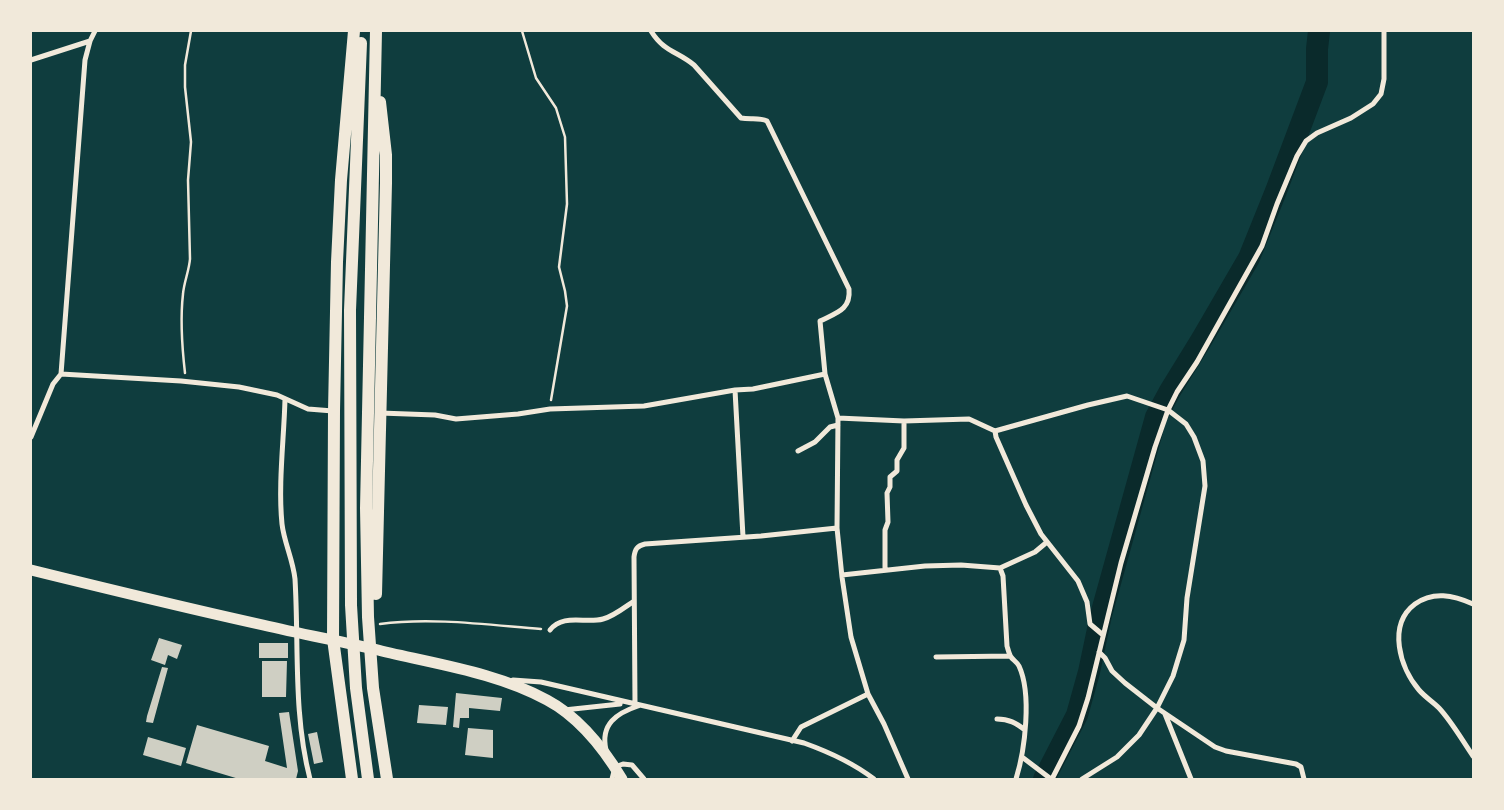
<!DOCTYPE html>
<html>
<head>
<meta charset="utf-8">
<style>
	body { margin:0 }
	#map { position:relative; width:1504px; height:810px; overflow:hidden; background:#0f3d3e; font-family:Inter,sans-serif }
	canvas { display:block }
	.frame { position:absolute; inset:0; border:32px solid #f1e9da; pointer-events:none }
</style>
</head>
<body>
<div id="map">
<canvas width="1504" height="810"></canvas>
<div class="frame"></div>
</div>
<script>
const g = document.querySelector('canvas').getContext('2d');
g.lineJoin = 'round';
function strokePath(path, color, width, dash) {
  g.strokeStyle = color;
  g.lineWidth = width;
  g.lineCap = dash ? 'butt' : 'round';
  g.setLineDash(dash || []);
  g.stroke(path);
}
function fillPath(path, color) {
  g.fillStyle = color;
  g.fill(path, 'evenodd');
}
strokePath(new Path2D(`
	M1044 779 1077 715 1089 672 1101 615 1156 417 1170 391 1202 339 1249 258 1276 191 1317 82V49L1319 31`), '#0a2a2b', 22);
fillPath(new Path2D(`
	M159 638 182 645 177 659 168 655 165 665 151 660Z
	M259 643H288V658H259Z
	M262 661H287L286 697H262Z
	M162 667 168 668 153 723 146 722 147 716Z
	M456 693 502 698 500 711 469 708V718H460L459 728 453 727Z
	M419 705 448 707 446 725 417 723Z
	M289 712 298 771 296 779H239L186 763 197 725 269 746 265 761 287 768 279 713Z
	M468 728 493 730V758L465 755Z
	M317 732 323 762 314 764 308 734Z
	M148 737 186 748 181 766 143 755Z`), '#cfcfc3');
strokePath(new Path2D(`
	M522 31 536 78 556 108 565 137 567 204 559 267 565 291 567 306 551 400
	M185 373C182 347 180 320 183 294 184 282 189 271 190 259L188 180 191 142 185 87V65L191 31
	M380 624C431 617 490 625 541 629`), '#f1e9da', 2.5);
strokePath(new Path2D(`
	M651 31C664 52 677 51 694 65L741 118C750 120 759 117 767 121L849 289C851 310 836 313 820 321L825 374 838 418 837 528 842 577 851 637 868 694 884 724 908 779
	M31 60 90 41
	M61 374 181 381 239 387 277 395 308 409 333 411
	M735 390 743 537
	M285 399C284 439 278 484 282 524 284 542 293 560 295 579 299 646 293 713 310 779
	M380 413 435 415 456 419 518 414 550 409 644 406 735 390 753 389 825 374
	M838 418 904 421 969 419 995 431 1088 405 1127 396 1168 410 1186 424 1194 437 1203 461 1205 486 1187 598 1184 640 1173 676 1157 708 1139 735 1117 757 1082 779
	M995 431 996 437 1026 505 1041 534 1078 581 1087 602 1090 624 1103 635
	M31 437 53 384 61 374 85 60 90 41 95 31
	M798 451 815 442 830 427 838 425
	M1000 568 1003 576 1007 646C1008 649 1009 654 1011 657 1013 660 1017 662 1019 666 1032 694 1025 750 1016 779
	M885 570V530L888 522 887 493 890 487V477L897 471V460L904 448V421
	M842 575 925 566 961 565 1000 568 1035 552 1047 542
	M1473 604C1453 595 1433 591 1415 604 1387 625 1400 668 1419 690 1425 697 1433 702 1439 708 1452 722 1462 740 1473 756
	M550 630C563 613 586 624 603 619 614 616 625 607 634 601
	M1099 652 1105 658 1112 671 1125 683 1157 708 1215 747 1226 751 1296 764 1301 767 1304 779
	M936 657 1010 656
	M513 680 541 682 804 743C829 752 852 762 874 779
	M635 704 634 557C635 549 637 546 645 544L761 536 837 528
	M564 710 620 704
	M1165 714 1191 779
	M997 719C1009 719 1016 723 1025 730
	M792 741 801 727 868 694
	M606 750C600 724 617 713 638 706
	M1022 757 1051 779
	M612 779 615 767 623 764 632 765 644 779
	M1052 779 1079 726 1088 698 1121 563 1155 447 1168 410 1177 392 1197 362 1262 246 1277 204 1297 156 1306 141 1317 133 1351 118 1373 104 1381 94 1384 79V31`), '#f1e9da', 5);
strokePath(new Path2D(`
	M31 570C108 589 186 608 263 625 301 634 339 641 378 650 434 664 496 672 547 700 579 717 604 749 622 779`), '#f1e9da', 11);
strokePath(new Path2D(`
	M376 31 366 508 368 617 373 688 387 779
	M361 43 350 310 351 605 356 688 368 779
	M376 594 386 183V155L380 102
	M352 779 333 639 334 411 337 262 341 180 354 31`), '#f1e9da', 12);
</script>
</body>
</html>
